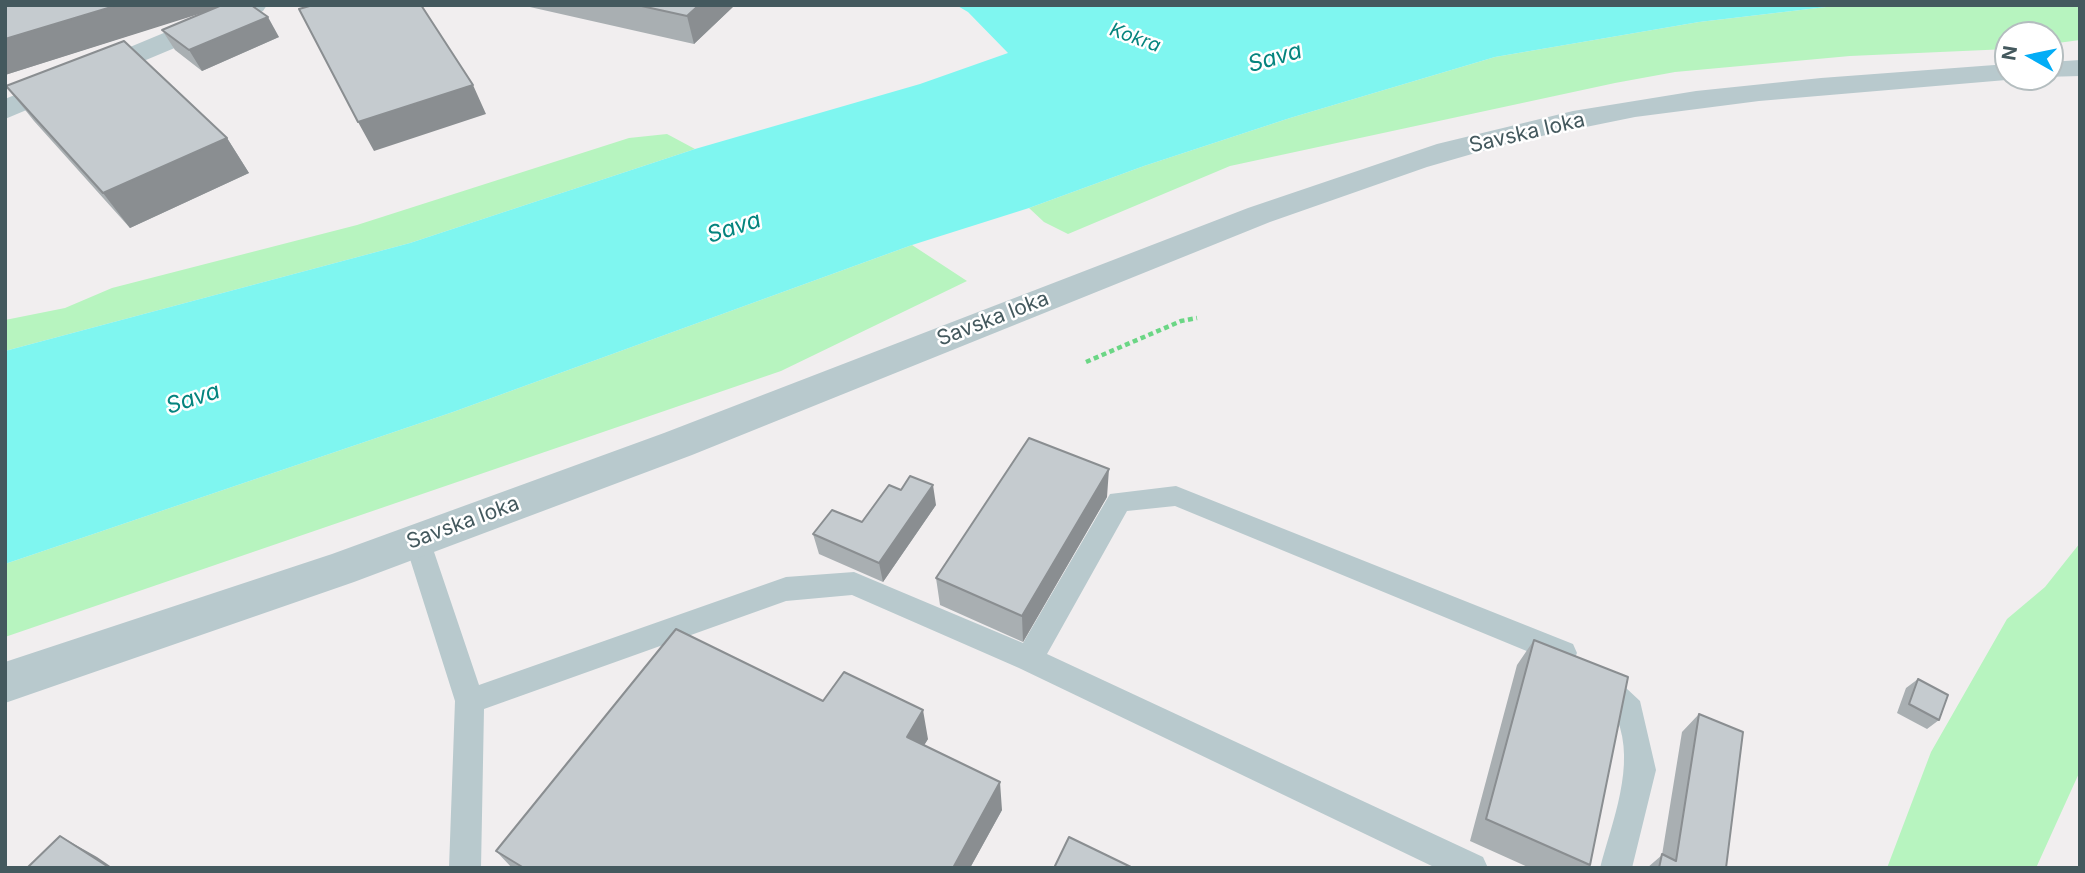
<!DOCTYPE html>
<html>
<head>
<meta charset="utf-8">
<style>
	body { margin:0 }
	#map { position:relative; width:2085px; height:873px; overflow:hidden; background:#f1eeef; font-family:Inter,sans-serif }
	canvas { display:block }
	.frame { position:absolute; inset:0; border:7px solid #44595e; pointer-events:none }
	.north { position:absolute; left:1994px; top:21px; width:70px; height:70px; box-sizing:border-box; background:#fff; border:2px solid #b4bdbf; border-radius:50%; rotate:279deg; font-size:19px; font-weight:700; line-height:28px; text-align:center; color:#44595e }
	.north::after { content:''; display:block; margin:auto; width:24px; height:32px; background:#03adf6; clip-path:polygon(50% 0,100% 100%,50% 72%,0 100%) }
</style>
</head>
<body>
<div id="map">
<canvas width="2085" height="873"></canvas>
<div class="frame"></div>
<div class="north">N</div>
</div>
<script>
const g = document.querySelector('canvas').getContext('2d');
g.lineJoin = 'round';
function fillPath(path, color) {
  g.fillStyle = color;
  g.fill(path, 'evenodd');
}
function strokePath(path, color, width, dash) {
  g.strokeStyle = color;
  g.lineWidth = width;
  g.lineCap = dash ? 'butt' : 'round';
  g.setLineDash(dash || []);
  g.stroke(path);
}
function write(font, color, halo, rows, align = 'center') {
  g.font = font + ' Inter,sans-serif';
  g.lineWidth = 5;
  g.setLineDash([]);
  g.textBaseline = 'middle';
  g.strokeStyle = halo;
  g.fillStyle = color;
  for (const [text, x, y, turn = 0] of rows) {
    g.save();
    g.translate(x, y);
    g.rotate((+turn || 0) * Math.PI / 180);
    g.textAlign = isNaN(turn) ? turn : align;
    if (halo) g.strokeText(text, 0, 0);
    g.fillText(text, 0, 0);
    g.restore();
  }
}
fillPath(new Path2D(`
	M1843 5H2080V40L2050 44V35H2008V49L1850 56 1675 72 1615 83 1230 166 1068 234 1044 222 1029 208 1144 166 1290 118 1495 57 1699 22Z
	M667 134 695 149 410 243 5 351V320L65 308 112 288 357 225 629 138Z
	M912 245 967 281 781 371 5 637V564L453 412Z
	M2080 543V771L2036 868H1887L1931 752 2007 619 2045 587Z`), '#b7f4bf');
fillPath(new Path2D(`
	M956 5H1843L1699 22 1495 57 1290 118 1144 166 1029 208 912 245 453 412 5 564V351L410 243 695 149 920 84 1008 53 968 12Z`), '#7ff6f0');
strokePath(new Path2D(`
	M1086 362 1181 321 1197 318`), '#6bd685', 4.5, [5, 3.5]);
fillPath(new Path2D(`
	M1176 486 1573 644 1577 653 1573 662 1563 666 1175 506 1127 511 1047 654 1483 857 1488 868H1436L1019 668 852 595 786 601 484 709 481 868H449L455 701 404 540 408 532 417 529 426 532 430 540 479 685 786 577 854 572 1023 643 1110 494Z
	M1600 669 1610 673 1640 701 1656 770 1632 868H1600C1612 822 1636 765 1617 719 1611 705 1592 697 1586 682L1590 673Z`), '#b8c9cd');
fillPath(new Path2D(`
	M231 5H267L263 11 5 119V99Z
	M2080 60V76L2044 77H2050V62Z
	M2008 64V77H2019L2018 79 1759 101 1635 117 1517 141 1427 167 1270 222 692 455 354 582 5 703V662L332 554 664 433 1248 208 1437 144 1573 111 1696 91 1821 78Z`), '#b8c9cd');
fillPath(new Path2D(`
	M5 5H216L218 7 279 37 202 71 175 50 162 30 212 9 5 75Z
	M521 5H735L694 44Z
	M6 86 227 138 249 173 130 228 34 121Z
	M1107 497 1023 642 940 605 936 578Z
	M936 505 883 582 819 554 813 534Z
	M1534 640 1590 865 1588 868H1530L1470 841 1517 665Z
	M1918 679 1939 720 1927 729 1897 713 1906 688Z
	M1699 714 1726 868H1647L1662 855 1682 732Z
	M928 739 924 745 1002 810 970 868H512L496 851Z`), '#a9afb2');
fillPath(new Path2D(`
	M118 5H216L218 8 5 75V39Z
	M699 5H735L694 44 687 16Z
	M268 17 279 37 202 71 189 50Z
	M473 85 486 114 374 151 358 122Z
	M227 138 249 173 130 228 103 193Z
	M1109 469 1107 497 1023 642 1022 616Z
	M933 485 936 505 883 582 879 563Z
	M923 710 928 739 912 765 907 737Z
	M1000 782 1002 810 970 868H953Z
	M60 836 97 857 113 868H110Z`), '#8a8e91');
const building = new Path2D(`
	M5 5H118L5 39Z
	M222 5H251L268 17 189 50 162 30Z
	M313 5H421L473 85 358 122 299 9Z
	M637 5H699L687 16Z
	M124 41 227 138 103 193 6 86Z
	M1029 438 1109 469 1022 616 936 578Z
	M910 476 933 485 879 563 813 534 832 510 862 522 889 485 901 490Z
	M676 629 823 701 844 672 923 710 907 737 1000 782 953 868H524L496 851Z
	M1534 640 1628 677 1590 865 1486 819Z
	M1918 679 1948 695 1939 720 1909 704Z
	M1699 714 1743 732 1726 868H1659L1662 854 1676 861Z
	M60 836 110 868H27Z
	M1069 837 1133 868H1054Z`);
fillPath(building, '#c5cbcf');
strokePath(building, '#8a8e91', 2);
write('italic 19px', '#05847e', '#fff', [
	["Kokra",1135,38,20]
]);
write('21px', '#44595e', '#fff', [
	["Savska loka",1527,133,-13],
	["Savska loka",993,319,-21],
	["Savska loka",463,523,-20]
]);
write('italic 23px', '#05847e', '#fff', [
	["Sava",1275,58,-16],
	["Sava",734,228,-18],
	["Sava",193,399,-18]
]);
</script>
</body>
</html>
